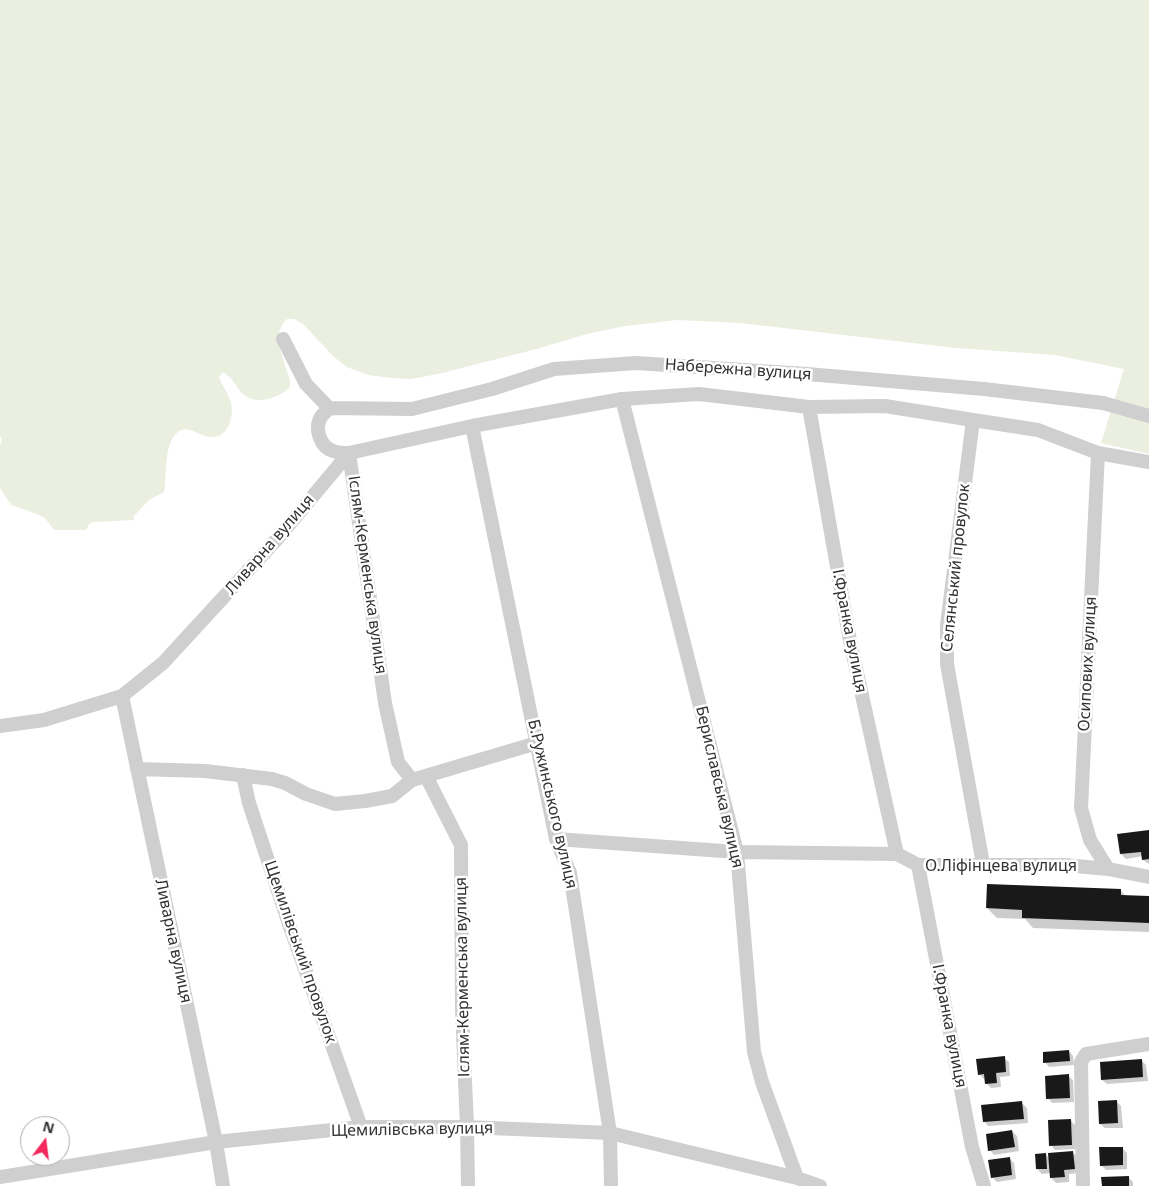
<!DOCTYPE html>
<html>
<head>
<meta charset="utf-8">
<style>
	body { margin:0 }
	#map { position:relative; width:1149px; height:1186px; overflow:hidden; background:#fff; font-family:"Noto Sans",sans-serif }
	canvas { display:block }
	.north { position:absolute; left:20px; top:1116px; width:50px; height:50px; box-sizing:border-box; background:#fff; border:1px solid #adadad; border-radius:50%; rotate:15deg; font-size:14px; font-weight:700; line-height:20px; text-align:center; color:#323232 }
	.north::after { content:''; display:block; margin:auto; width:18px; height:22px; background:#f4295b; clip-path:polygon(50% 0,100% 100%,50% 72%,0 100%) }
</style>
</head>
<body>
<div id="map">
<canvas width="1149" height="1186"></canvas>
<div class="north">N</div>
</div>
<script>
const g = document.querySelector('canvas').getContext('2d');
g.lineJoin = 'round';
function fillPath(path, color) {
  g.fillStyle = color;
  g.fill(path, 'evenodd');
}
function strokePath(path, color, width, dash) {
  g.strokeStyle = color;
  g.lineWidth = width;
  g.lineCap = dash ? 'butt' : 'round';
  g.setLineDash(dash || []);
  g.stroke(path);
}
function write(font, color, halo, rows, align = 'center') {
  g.font = font + ' "Noto Sans",sans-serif';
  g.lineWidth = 5;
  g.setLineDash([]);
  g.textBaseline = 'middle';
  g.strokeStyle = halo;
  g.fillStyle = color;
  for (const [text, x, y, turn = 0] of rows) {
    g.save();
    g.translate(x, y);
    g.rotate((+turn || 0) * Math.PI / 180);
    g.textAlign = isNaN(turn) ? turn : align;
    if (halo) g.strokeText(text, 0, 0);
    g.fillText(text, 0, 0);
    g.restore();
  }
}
fillPath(new Path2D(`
	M0 0H1149V454L1101 443 1124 369 1055 355 956 348 740 323 677 320 625 326 587 334 533 350 438 374 411 379 391 378 368 375 347 367 334 357 303 324 294 319H287L283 323 279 332 278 343 290 381V387C279 398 257 406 243 394 235 387 233 376 222 372L219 378C223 387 229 394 231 403 234 415 229 436 214 437 200 439 186 420 175 435 164 447 167 476 164 492L149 500 133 517 134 520 93 522 89 524 86 530H54L45 518 39 515 12 505 7 499 0 488V446L2 440 0 436Z`), '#ebefdf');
fillPath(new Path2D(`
	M1149 831V864L1143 860V856L1126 859 1121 854Z
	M1120 890 1126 896 1149 897V932L1033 928 1025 919 997 918 987 908Z
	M1069 1051 1073 1056 1074 1065 1049 1067 1045 1062Z
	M1004 1058 1009 1062 1010 1076 1000 1077 1001 1087 991 1088 986 1083V1079H984L979 1074Z
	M1142 1061 1146 1065 1148 1081 1107 1084 1102 1080Z
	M1068 1076 1073 1080 1074 1102 1052 1103 1048 1098Z
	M1117 1102 1121 1106 1123 1128H1105L1100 1124Z
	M1022 1103 1027 1108 1028 1123 988 1126 984 1121Z
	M1070 1120 1075 1125 1076 1149 1055 1150 1051 1145Z
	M1012 1131 1017 1136 1019 1151 994 1155 990 1150Z
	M1122 1148 1127 1153V1169L1106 1170 1101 1165Z
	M1073 1153 1078 1157 1079 1173 1069 1174V1182L1056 1183 1051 1178V1173L1042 1174 1037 1169 1045 1154 1050 1159Z
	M1010 1159 1014 1163 1016 1179 997 1182 992 1177Z
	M1128 1177 1133 1182V1186H1103Z`), '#0003');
fillPath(new Path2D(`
	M1149 830V859L1142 860 1141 852 1120 854 1117 834Z
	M987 884 1121 889V895L1149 896V923L1022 918V910L986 908Z
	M1069 1050 1070 1061 1043 1063V1052Z
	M1005 1056 1006 1072 996 1073 997 1083 985 1084 984 1074 978 1075 976 1059Z
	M1142 1059 1143 1077 1101 1080 1100 1062Z
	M1069 1074 1070 1098 1046 1099 1045 1076Z
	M1117 1100 1118 1123 1099 1124 1098 1101Z
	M1022 1101 1024 1119 983 1122 981 1105Z
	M1071 1119 1072 1145 1049 1146 1048 1120Z
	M1012 1130 1015 1147 988 1151 986 1134Z
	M1099 1147H1123V1165L1100 1166Z
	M1073 1151 1075 1169 1064 1170 1065 1177 1050 1178 1048 1153Z
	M1046 1153 1047 1169H1036L1035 1154Z
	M1010 1157 1012 1175 991 1178 988 1160Z
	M1129 1176V1186H1102L1101 1177Z`), '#191919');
strokePath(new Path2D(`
	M283 339 306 384 329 408
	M622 399 737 852 754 1052 762 1082 797 1178
	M809 407 850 641 897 854
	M329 408C327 411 323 414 321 417 314 428 320 447 333 451 338 453 344 453 349 453L472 426 622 399 699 394 809 407 885 406 973 420 1038 430 1098 453 1149 462
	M329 408 412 409 492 389 554 369 636 363 807 374 984 389 1103 403 1149 416
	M973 420 947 625V664L983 864
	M472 426 556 839 570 873 610 1133 611 1186
	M349 453 385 703 398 762 412 780
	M1098 453 1081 808 1090 840 1108 869
	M122 696 216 1142 223 1186
	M0 726 44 720 122 696 163 663 278 538 349 453
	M137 769 205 771 272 779 285 783 306 794 335 804 365 801 392 796 412 780 537 743
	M243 775 249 803 289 924 361 1127
	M426 776 461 845 462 1010 467 1127 468 1186
	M556 839 737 852 897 854 918 865H1065L1108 869 1149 877
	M918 865 972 1147 984 1186
	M0 1177 216 1142 361 1127H467L610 1133 797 1178 820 1186
	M1083 1186 1081 1062 1086 1054 1149 1044`), '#cfcfcf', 14);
write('16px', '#323232', '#fff', [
	["Набережна вулиця",738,370,4],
	["Ливарна вулиця",270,545,-49],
	["Селянський провулок",956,568,-84],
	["Іслям-Керменська вулиця",367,575,82],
	["І.Франка вулиця",849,631,79],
	["Осипових вулиця",1088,664,-87],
	["Бериславська вулиця",719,787,77],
	["Б.Ружинського вулиця",552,804,77],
	["О.Ліфінцева вулиця",1001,866],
	["Ливарна вулиця",173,941,78],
	["Щемилівський провулок",300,952,71],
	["Іслям-Керменська вулиця",463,977,-91],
	["І.Франка вулиця",949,1026,79],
	["Щемилівська вулиця",412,1130,-1]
]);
</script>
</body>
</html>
